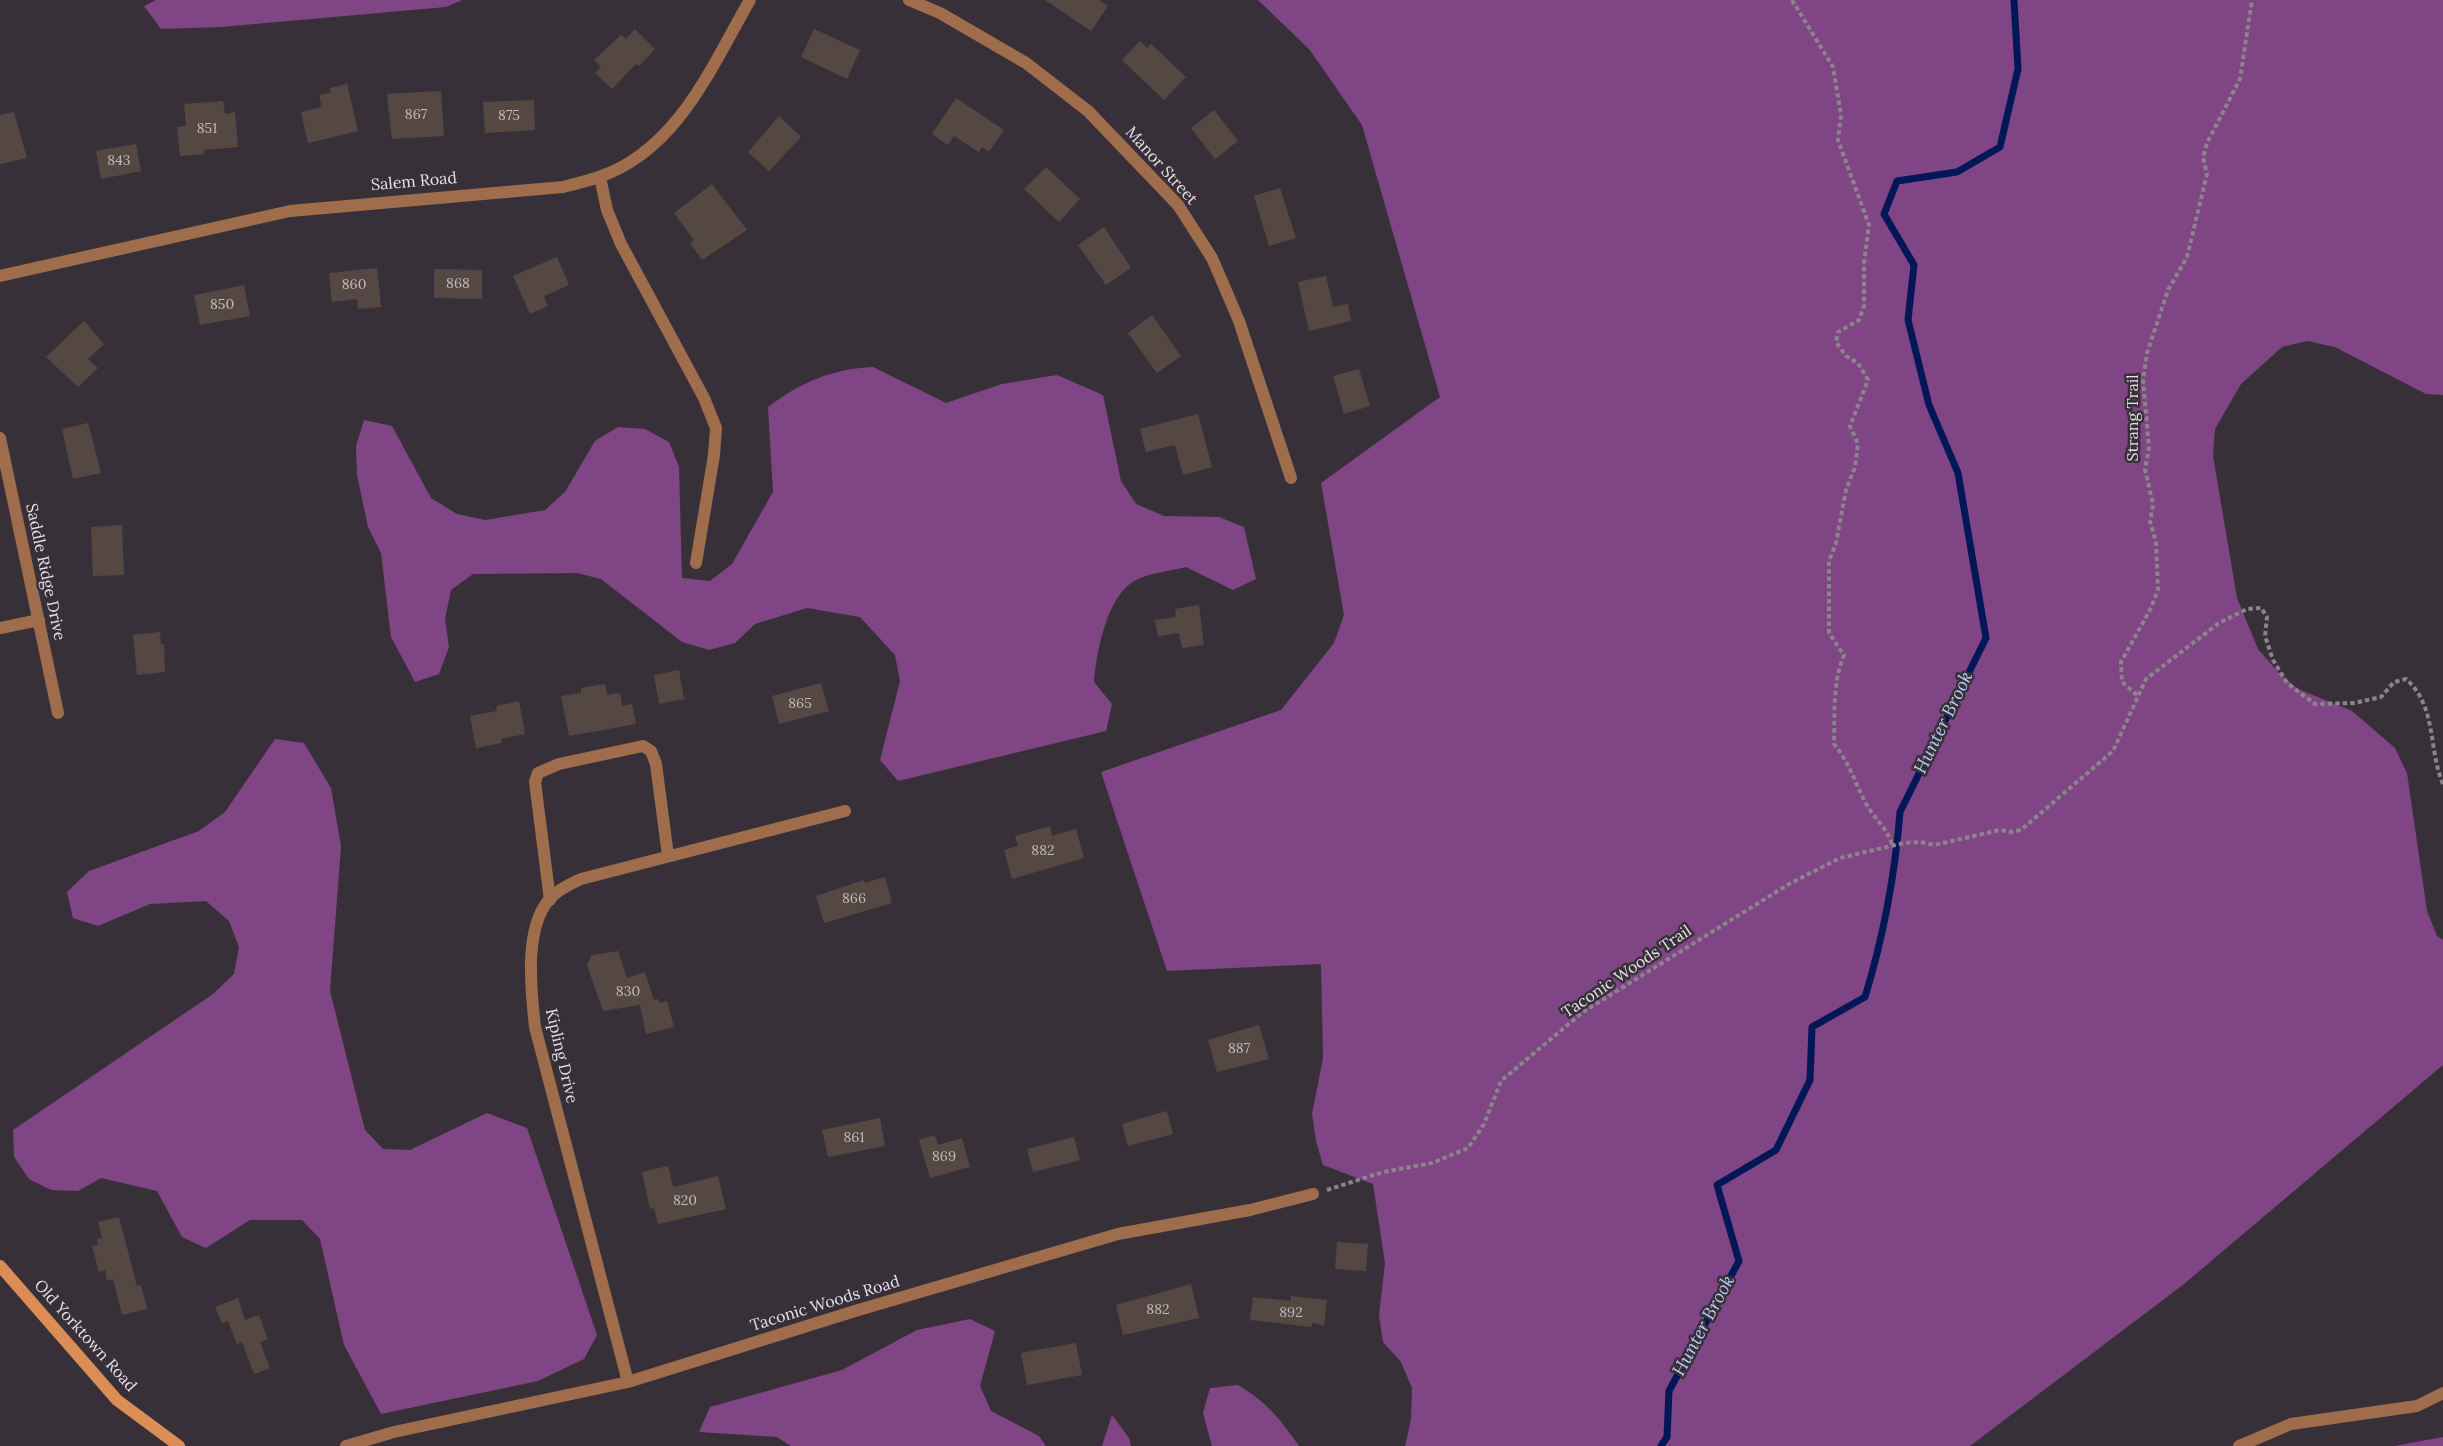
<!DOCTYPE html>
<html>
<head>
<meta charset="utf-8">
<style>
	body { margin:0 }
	canvas { display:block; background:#383039 }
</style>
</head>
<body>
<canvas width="2443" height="1446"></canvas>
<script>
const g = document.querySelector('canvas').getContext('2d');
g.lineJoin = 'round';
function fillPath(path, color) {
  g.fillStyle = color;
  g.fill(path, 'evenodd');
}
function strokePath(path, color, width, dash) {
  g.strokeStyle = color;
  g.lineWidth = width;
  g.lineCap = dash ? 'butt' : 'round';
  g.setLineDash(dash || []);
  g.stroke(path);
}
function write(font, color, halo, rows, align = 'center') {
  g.font = font + ' Lora,serif';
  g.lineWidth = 5;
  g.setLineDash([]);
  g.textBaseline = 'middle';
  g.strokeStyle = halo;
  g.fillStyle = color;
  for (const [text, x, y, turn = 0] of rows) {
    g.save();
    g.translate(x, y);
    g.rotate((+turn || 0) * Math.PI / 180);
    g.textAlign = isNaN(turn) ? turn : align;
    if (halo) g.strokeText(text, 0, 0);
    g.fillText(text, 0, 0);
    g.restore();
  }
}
fillPath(new Path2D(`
	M156 0H462L446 7 221 27 161 29 144 6Z
	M1258 0H2443V395L2426 394 2335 347 2307 341 2282 347 2241 384 2215 429 2213 456 2237 598 2258 649 2278 672 2298 689 2352 711 2395 748 2407 773 2427 911 2437 936 2443 940V1065L2184 1284 1970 1446H1405L1411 1419 1412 1388 1401 1362 1383 1342 1379 1315 1385 1263 1373 1184 1323 1165 1316 1141 1312 1114 1323 1058 1321 964 1167 971 1101 772 1281 710 1334 643 1344 615 1321 483 1440 397 1362 125 1309 49Z
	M873 367 946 403 1002 384 1057 375 1103 395 1121 481 1136 504 1164 516 1219 517 1244 527 1256 579 1233 590 1186 567C1170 571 1150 573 1136 580 1107 594 1096 654 1094 682L1112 704 1106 731 898 781 880 760 900 681 895 655 860 617 807 608 755 624 735 643 709 650 682 642 601 579 577 573 473 574 451 590 445 619 449 647 439 674 415 682 391 637 381 553 368 527 357 475 356 446 364 420 392 426 431 498 457 514 485 520 545 510 565 492 595 441 618 427 645 429 669 442 679 467 682 578 710 581 732 564 773 492 768 407C801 382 832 369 873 367Z
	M275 739 304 743 331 788 341 846 330 991 365 1130 383 1149 410 1150 487 1113 527 1128 597 1335 584 1359 538 1381 381 1414 344 1345 320 1239 302 1220H250L206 1248 182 1237 157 1191 101 1178 78 1191 51 1190 29 1179 14 1157 13 1130 213 994 234 974 239 947 229 921 206 901 150 904 98 926 73 918 67 892 89 871 199 831 225 812Z
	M970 1319 995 1331 980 1386 991 1411 1039 1436 1046 1446H791L777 1437 699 1432 710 1407 842 1370 917 1330Z
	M1238 1385C1267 1402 1280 1419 1299 1446H1212L1203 1413 1210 1388Z
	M1112 1415 1129 1438 1131 1446H1102Z
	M2443 1437V1446H2394Z`), '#804584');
strokePath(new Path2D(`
	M1661 1446 1667 1437 1669 1391 1739 1261 1717 1185 1776 1150 1810 1080 1812 1027 1865 997C1883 938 1895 875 1900 812L1986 638 1958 473 1929 405 1908 320 1914 265 1884 214 1897 181 1957 172 2000 147 2018 69 2014 0`), '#021756', 7);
fillPath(new Path2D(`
	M1045 0H1099L1108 6 1091 31Z
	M635 29 655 49 639 66 636 64 612 89 595 73 601 67 594 60 621 35 626 39Z
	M814 29 860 50 847 79 801 57Z
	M1140 41 1147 48 1151 44 1186 77 1164 100 1122 60Z
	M347 84 358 131 308 143 301 112 322 107 319 95 331 93 330 88Z
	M441 91 444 136 392 139 387 94Z
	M956 98 1004 130 989 152 982 147 979 152 954 136 948 145 932 134Z
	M534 100 535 130 485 133 483 102Z
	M223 101 225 114 235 112 238 147 204 150V154L180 156 177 127 186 126 184 104Z
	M1214 110 1238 141 1215 159 1191 128Z
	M14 112 27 158 0 164V115Z
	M779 116 801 137 769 171 748 152Z
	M136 144 141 171 101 179 96 151Z
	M1046 167 1080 199 1059 222 1024 189Z
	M712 184 747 230 702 260 690 243 694 240 674 213Z
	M1280 188 1296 238 1269 246 1254 196Z
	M1104 227 1131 268 1106 285 1078 245Z
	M557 257 569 285 544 296 548 306 530 314 513 276Z
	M377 268 381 307 358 309 357 299 332 302 329 273Z
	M434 269 482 270V299L434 298Z
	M1326 276 1333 307 1348 304 1351 321 1309 331 1298 282Z
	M244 285 250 316 200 325 194 295Z
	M1152 315 1181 356 1157 373 1128 333Z
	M84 321 104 344 88 359 98 368 78 387 46 357Z
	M1359 369 1370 406 1344 414 1333 376Z
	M1198 414 1212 467 1183 475 1175 445 1146 452 1140 429Z
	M88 423 101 473 73 479 62 429Z
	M122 525 124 575 93 576 91 527Z
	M1199 605 1204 645 1182 648 1179 633 1158 636 1155 620 1176 617 1175 609Z
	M160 632 161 644H164L165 672 137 675 133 635Z
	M679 670 684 699 659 704 654 675Z
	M821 683 829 711 779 724 772 696Z
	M605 684 607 695 620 693 622 706 632 704 636 724 569 736 561 696 581 693V688Z
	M519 701 525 734 501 739 502 743 476 748 470 716 497 711 496 706Z
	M1050 826 1052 836 1076 829 1084 858 1012 879 1004 850 1018 846 1015 836Z
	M885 877 892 903 824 923 816 896 864 880 865 883Z
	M618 951 627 978 645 972 654 1000 658 999 659 1003 667 1001 674 1027 646 1034 640 1005 603 1011 587 965 592 955Z
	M1259 1025 1269 1059 1217 1072 1208 1040Z
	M1167 1111 1173 1134 1128 1146 1122 1124Z
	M880 1118 885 1146 828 1157 822 1130Z
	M935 1135 938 1145 962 1138 970 1167 930 1178 919 1140Z
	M1074 1137 1080 1160 1033 1172 1027 1149Z
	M668 1166 673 1187 718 1176 726 1209 658 1224 654 1208 650 1209 642 1172Z
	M119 1217 137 1286 141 1285 147 1309 122 1315 113 1279 107 1281 105 1270 99 1272 92 1246 98 1245 97 1239 102 1238 98 1222Z
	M1337 1242 1368 1244 1366 1271 1335 1269Z
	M1191 1284 1199 1318 1123 1335 1116 1305Z
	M1291 1296 1327 1300 1324 1325 1312 1323V1327L1250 1320 1253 1297 1291 1301Z
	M238 1298 245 1320 259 1315 268 1339 260 1342 270 1368 254 1374 242 1342 237 1344 228 1321 222 1323 215 1307Z
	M1076 1343 1082 1375 1027 1385 1021 1353Z`), '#554843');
strokePath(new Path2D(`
	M1792 0 1833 67 1841 115 1838 140 1869 225 1864 263V306L1859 320 1838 332 1836 342 1846 356 1858 363 1868 380 1850 426 1858 444 1855 467 1846 490 1836 543 1829 561V633L1844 655C1832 684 1835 714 1834 744 1851 764 1856 788 1870 810 1878 822 1888 830 1892 845
	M2137 695 2122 682 2121 662 2151 608 2158 590 2156 542 2150 522 2153 504 2145 469 2149 448 2143 380 2147 353 2168 290 2187 257 2207 174 2203 158 2207 143 2240 79 2252 0
	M1327 1190 1383 1172 1432 1163 1468 1148 1484 1124 1501 1081 1583 1012 1789 884 1840 858 1904 843 1921 842 1934 845 2000 830 2011 832 2021 830 2113 751 2146 679 2219 623 2247 609 2261 608 2267 617 2265 636 2273 660 2287 683 2315 704 2354 703 2381 697 2394 682 2406 679C2437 706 2428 749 2443 784`), '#8b848c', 4, [4.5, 3]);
strokePath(new Path2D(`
	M600 177 607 210 621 244 704 398 716 428 714 455 696 563
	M0 628 39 620
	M550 900 535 782 538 773 559 764 643 746 651 751 656 764 668 856
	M2239 1446 2291 1424 2417 1406 2443 1393`), '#9f6d4b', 12);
strokePath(new Path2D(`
	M909 0 940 13 1026 63 1088 111 1178 205 1212 258 1239 321 1291 478
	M0 276 290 211 563 187C575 184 587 181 599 177 678 150 711 67 750 0
	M0 438 58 713
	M628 1382 535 1027C531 990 522 919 556 893 564 887 573 883 581 879L845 811
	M346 1446 394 1432 628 1382 855 1311 1118 1234 1250 1210 1313 1194`), '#9f6d4b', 12);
strokePath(new Path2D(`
	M0 1266 117 1400 179 1446`), '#dc8c55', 12);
write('14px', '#c2bbbe', null, [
	["867",416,115],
	["875",509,116],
	["851",207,129],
	["843",119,161],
	["868",458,284],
	["860",354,285],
	["850",222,305],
	["865",800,704],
	["882",1043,851],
	["866",854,899],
	["830",628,992],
	["887",1239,1049],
	["861",854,1138],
	["869",944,1157],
	["820",685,1201],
	["882",1158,1310],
	["892",1291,1313]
]);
write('16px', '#e7e1e7', '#383039', [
	["Manor Street",1161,166,48],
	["Salem Road",414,182,-5],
	["Strang Trail",2133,418,-90],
	["Saddle Ridge Drive",45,572,78],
	["Taconic Woods Trail",1627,972,-34],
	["Kipling Drive",561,1056,77],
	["Taconic Woods Road",825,1304,-17],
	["Old Yorktown Road",85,1336,48]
]);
write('italic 18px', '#b8ccf3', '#383039', [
	["Hunter Brook",1944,723,-64],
	["Hunter Brook",1704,1326,-62]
]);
</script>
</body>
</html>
